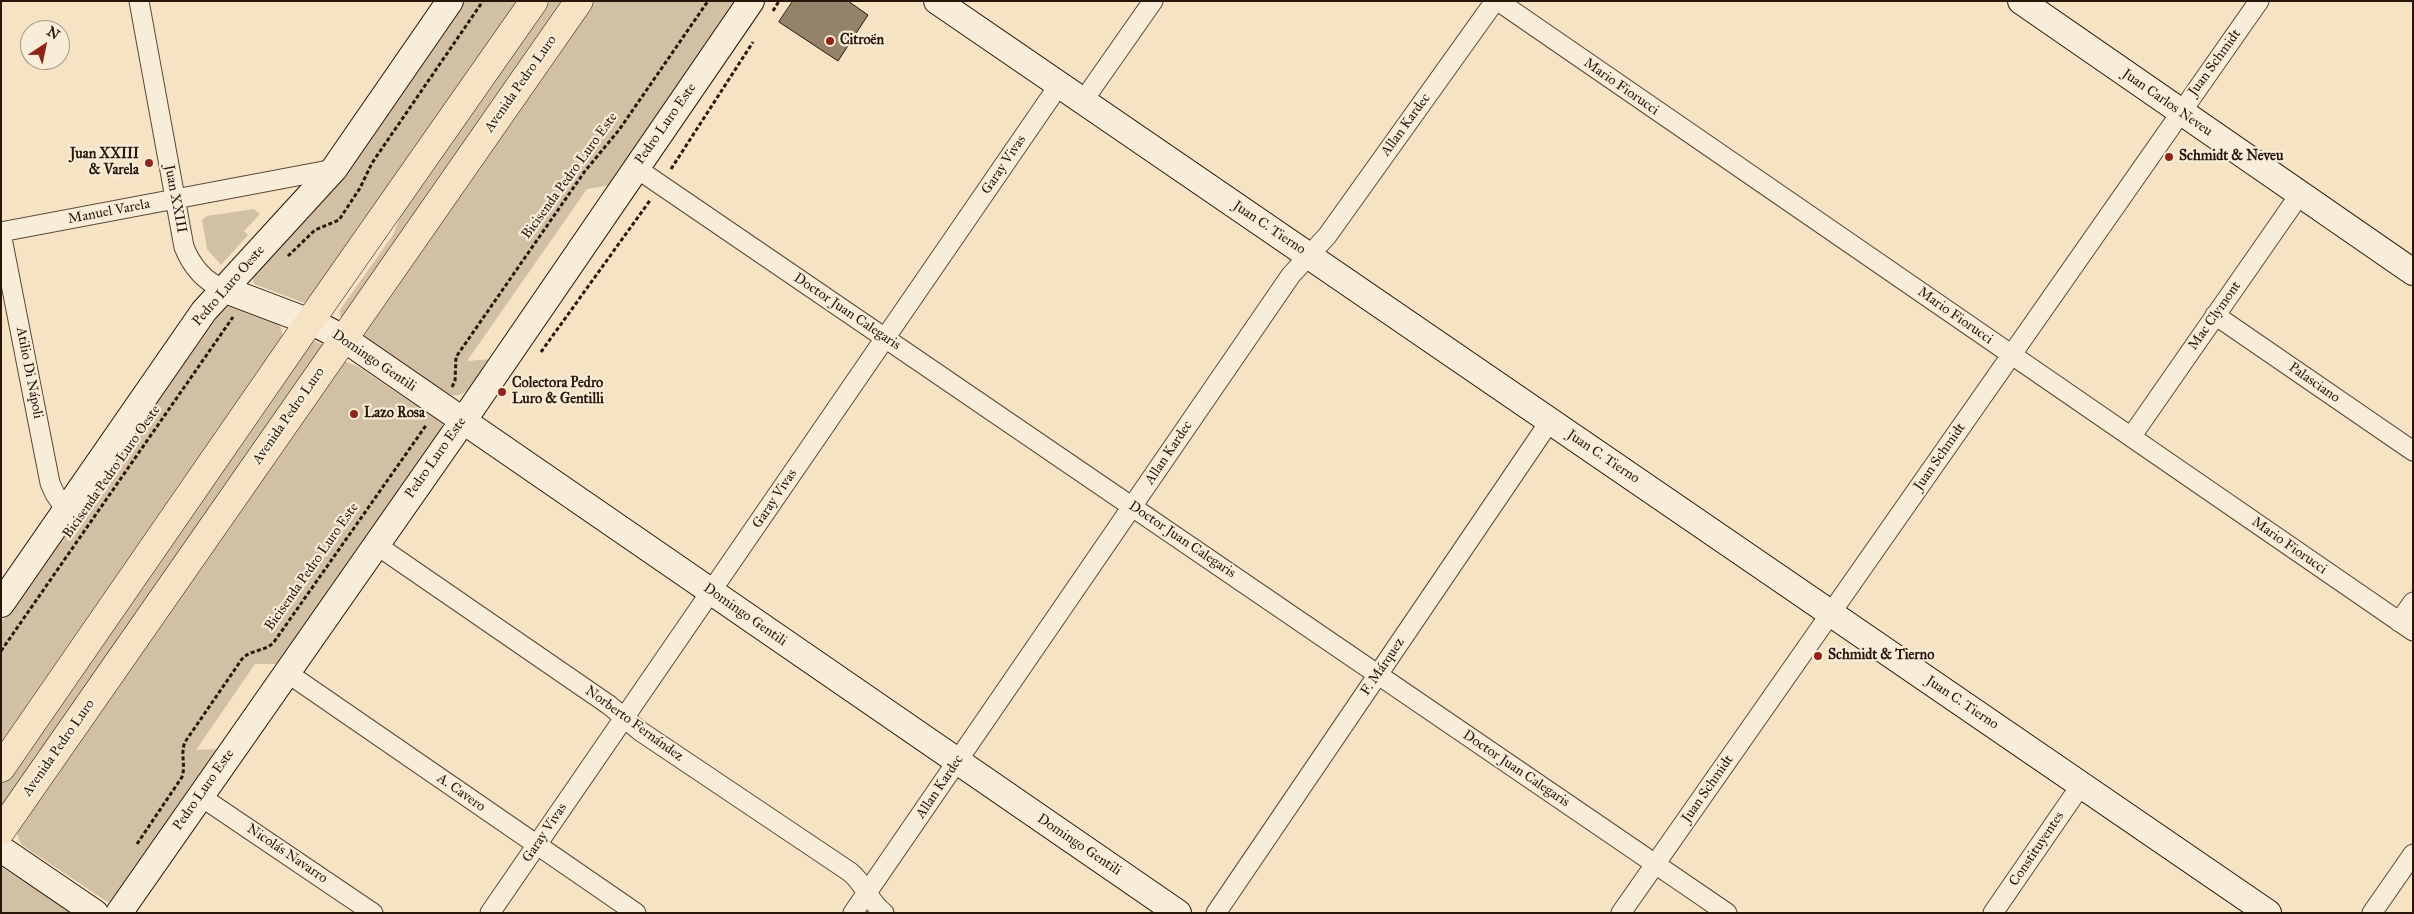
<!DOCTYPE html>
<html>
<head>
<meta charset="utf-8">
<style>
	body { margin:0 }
	#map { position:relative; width:2414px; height:914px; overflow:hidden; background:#f5e3c3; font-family:"IM FELL Great Primer",serif }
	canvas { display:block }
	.frame { position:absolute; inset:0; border:2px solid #28160a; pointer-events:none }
	.north { position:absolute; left:20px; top:20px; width:50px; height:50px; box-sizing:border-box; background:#f8edd8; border:1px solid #a59786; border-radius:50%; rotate:34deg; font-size:14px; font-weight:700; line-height:20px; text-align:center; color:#28160a }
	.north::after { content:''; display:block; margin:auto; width:18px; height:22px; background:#8f2418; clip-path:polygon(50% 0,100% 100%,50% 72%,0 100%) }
</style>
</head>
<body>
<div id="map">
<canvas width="2414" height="914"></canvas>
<div class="frame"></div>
<div class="north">N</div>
</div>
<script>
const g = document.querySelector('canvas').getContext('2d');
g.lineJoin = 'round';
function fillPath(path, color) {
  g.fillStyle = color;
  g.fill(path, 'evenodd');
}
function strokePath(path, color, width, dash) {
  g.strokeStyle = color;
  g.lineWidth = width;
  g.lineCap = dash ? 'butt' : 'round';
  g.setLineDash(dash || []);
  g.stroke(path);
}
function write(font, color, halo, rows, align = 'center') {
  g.font = font + ' "IM FELL Great Primer",serif';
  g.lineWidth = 4.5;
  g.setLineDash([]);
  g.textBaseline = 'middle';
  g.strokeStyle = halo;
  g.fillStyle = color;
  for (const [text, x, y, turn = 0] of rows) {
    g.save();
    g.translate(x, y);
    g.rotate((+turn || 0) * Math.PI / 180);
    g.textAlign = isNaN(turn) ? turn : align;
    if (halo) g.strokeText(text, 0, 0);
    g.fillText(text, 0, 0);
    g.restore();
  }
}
fillPath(new Path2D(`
	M465 1H522L307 304 254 284 252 276 355 161Z
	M544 1H568L342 318 340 316V310L393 235 405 204Z
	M590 1H738L611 185 587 189 467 361 491 359C481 373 470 399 450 395L363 335Z
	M254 209 260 214 244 231 248 235 221 265 207 249 202 220 207 216Z
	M227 303 275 321 281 328 283 339 1 749V623Z
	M311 340 324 345 1 814V782L306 343Z
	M346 362 357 366 441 422 443 427 280 664H255L196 750 221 749 109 903 22 845 19 840 16 829 341 363Z
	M1 867 72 913H1Z`), '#d2c0a4');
const building = new Path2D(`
	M793 1H848L868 15 838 61 779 22Z`);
fillPath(building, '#93816a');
strokePath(building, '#28160a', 1);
const street = new Path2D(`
	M139 1 184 247C192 267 204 281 223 289
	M1498 1 2413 631
	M1083 101 1153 1
	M636 168 1727 913
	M1 232 334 169
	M1 233 50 483 55 494 66 510
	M2215 315 2413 451
	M2131 437 2300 194
	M375 544 609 705 640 731 850 872C865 884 869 902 884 913
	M2399 622 2413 602
	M286 672 636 913
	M200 796 373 913
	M490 913 1059 85
	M853 913 1291 275 1327 236 1495 1
	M1216 913 1550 421
	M1621 913 2259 1
	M1993 913 2081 785
	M2372 913 2413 854`);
const secondary = new Path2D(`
	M937 1 2268 913
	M2021 1 2413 272
	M223 289 318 325 343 338 1178 913
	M1 604 204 311 334 169 450 1
	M1 849 95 913
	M119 913 463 421 751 1`);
const primary = new Path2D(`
	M1 768 296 341 534 1
	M1 831 579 1`);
strokePath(street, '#5b4938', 21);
strokePath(secondary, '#28160a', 28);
strokePath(primary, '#28160a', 29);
strokePath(new Path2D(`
	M773 11 779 1
	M671 169 753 42
	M288 256 315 230 339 220 360 188 372 163 483 1
	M541 352 651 199
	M452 387 455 381 456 357 585 171 619 130 708 1
	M1 651 233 317
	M137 844 182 777C186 765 180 754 185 742L242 659C251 649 265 652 274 642L427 424`), '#28160a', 3, [4, 2.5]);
strokePath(street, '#f8edd8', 19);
strokePath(secondary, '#f8edd8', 26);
strokePath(primary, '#f5e3c3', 28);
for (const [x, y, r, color] of [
	[830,41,5,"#8f2418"],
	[2169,157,5,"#8f2418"],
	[149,163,5,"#8f2418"],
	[502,392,5,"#8f2418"],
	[354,414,5,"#8f2418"],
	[1818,656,5,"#8f2418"]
]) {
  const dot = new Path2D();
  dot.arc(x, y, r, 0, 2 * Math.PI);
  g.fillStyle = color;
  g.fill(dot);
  strokePath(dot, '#f8edd8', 2);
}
write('bold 14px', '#28160a', '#f8edd8', [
	["Citroën",840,41],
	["Juan XXIII",139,155,"right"],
	["& Varela",139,171,"right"],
	["Schmidt & Neveu",2179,157],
	["Colectora Pedro",512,384],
	["Luro & Gentilli",512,400],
	["Lazo Rosa",364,414],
	["Schmidt & Tierno",1828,656]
], 'left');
write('14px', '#28160a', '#f8edd8', [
	["Juan Schmidt",2215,63,-54],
	["Avenida Pedro Luro",521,84,-55],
	["Mario Fiorucci",1621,87,35],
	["Juan Carlos Neveu",2167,103,35],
	["Pedro Luro Este",666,124,-55],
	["Allan Kardec",1406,125,-54],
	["Garay Vivas",1004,165,-56],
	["Bicisenda Pedro Luro Este",570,176,-54],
	["Juan XXIII",175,199,79],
	["Manuel Varela",109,212,-11],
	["Juan C. Tierno",1269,228,34],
	["Pedro Luro Oeste",229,286,-49],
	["Doctor Juan Calegaris",847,312,34],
	["Mario Fiorucci",1955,316,35],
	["Mac Clymont",2215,316,-55],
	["Domingo Gentili",374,361,34],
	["Atilio Di Nápoli",29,373,79],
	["Palasciano",2314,383,35],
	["Avenida Pedro Luro",289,416,-55],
	["Allan Kardec",1169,453,-56],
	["Juan C. Tierno",1603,457,34],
	["Juan Schmidt",1940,457,-55],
	["Pedro Luro Este",436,458,-55],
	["Bicisenda Pedro Luro Oeste",112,472,-55],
	["Garay Vivas",775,499,-56],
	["Doctor Juan Calegaris",1182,540,34],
	["Mario Fiorucci",2289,546,35],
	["Bicisenda Pedro Luro Este",312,567,-55],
	["Domingo Gentili",745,615,35],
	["F. Márquez",1383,667,-56],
	["Juan C. Tierno",1962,703,34],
	["Norberto Fernández",634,724,36],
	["Avenida Pedro Luro",59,748,-55],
	["Doctor Juan Calegaris",1516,769,34],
	["Allan Kardec",940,787,-56],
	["Juan Schmidt",1708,789,-55],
	["Pedro Luro Este",204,790,-55],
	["A. Cavero",461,793,35],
	["Garay Vivas",545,833,-56],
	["Domingo Gentili",1079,845,34],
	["Constituyentes",2037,849,-56],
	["Nicolás Navarro",287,854,34]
]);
</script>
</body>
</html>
